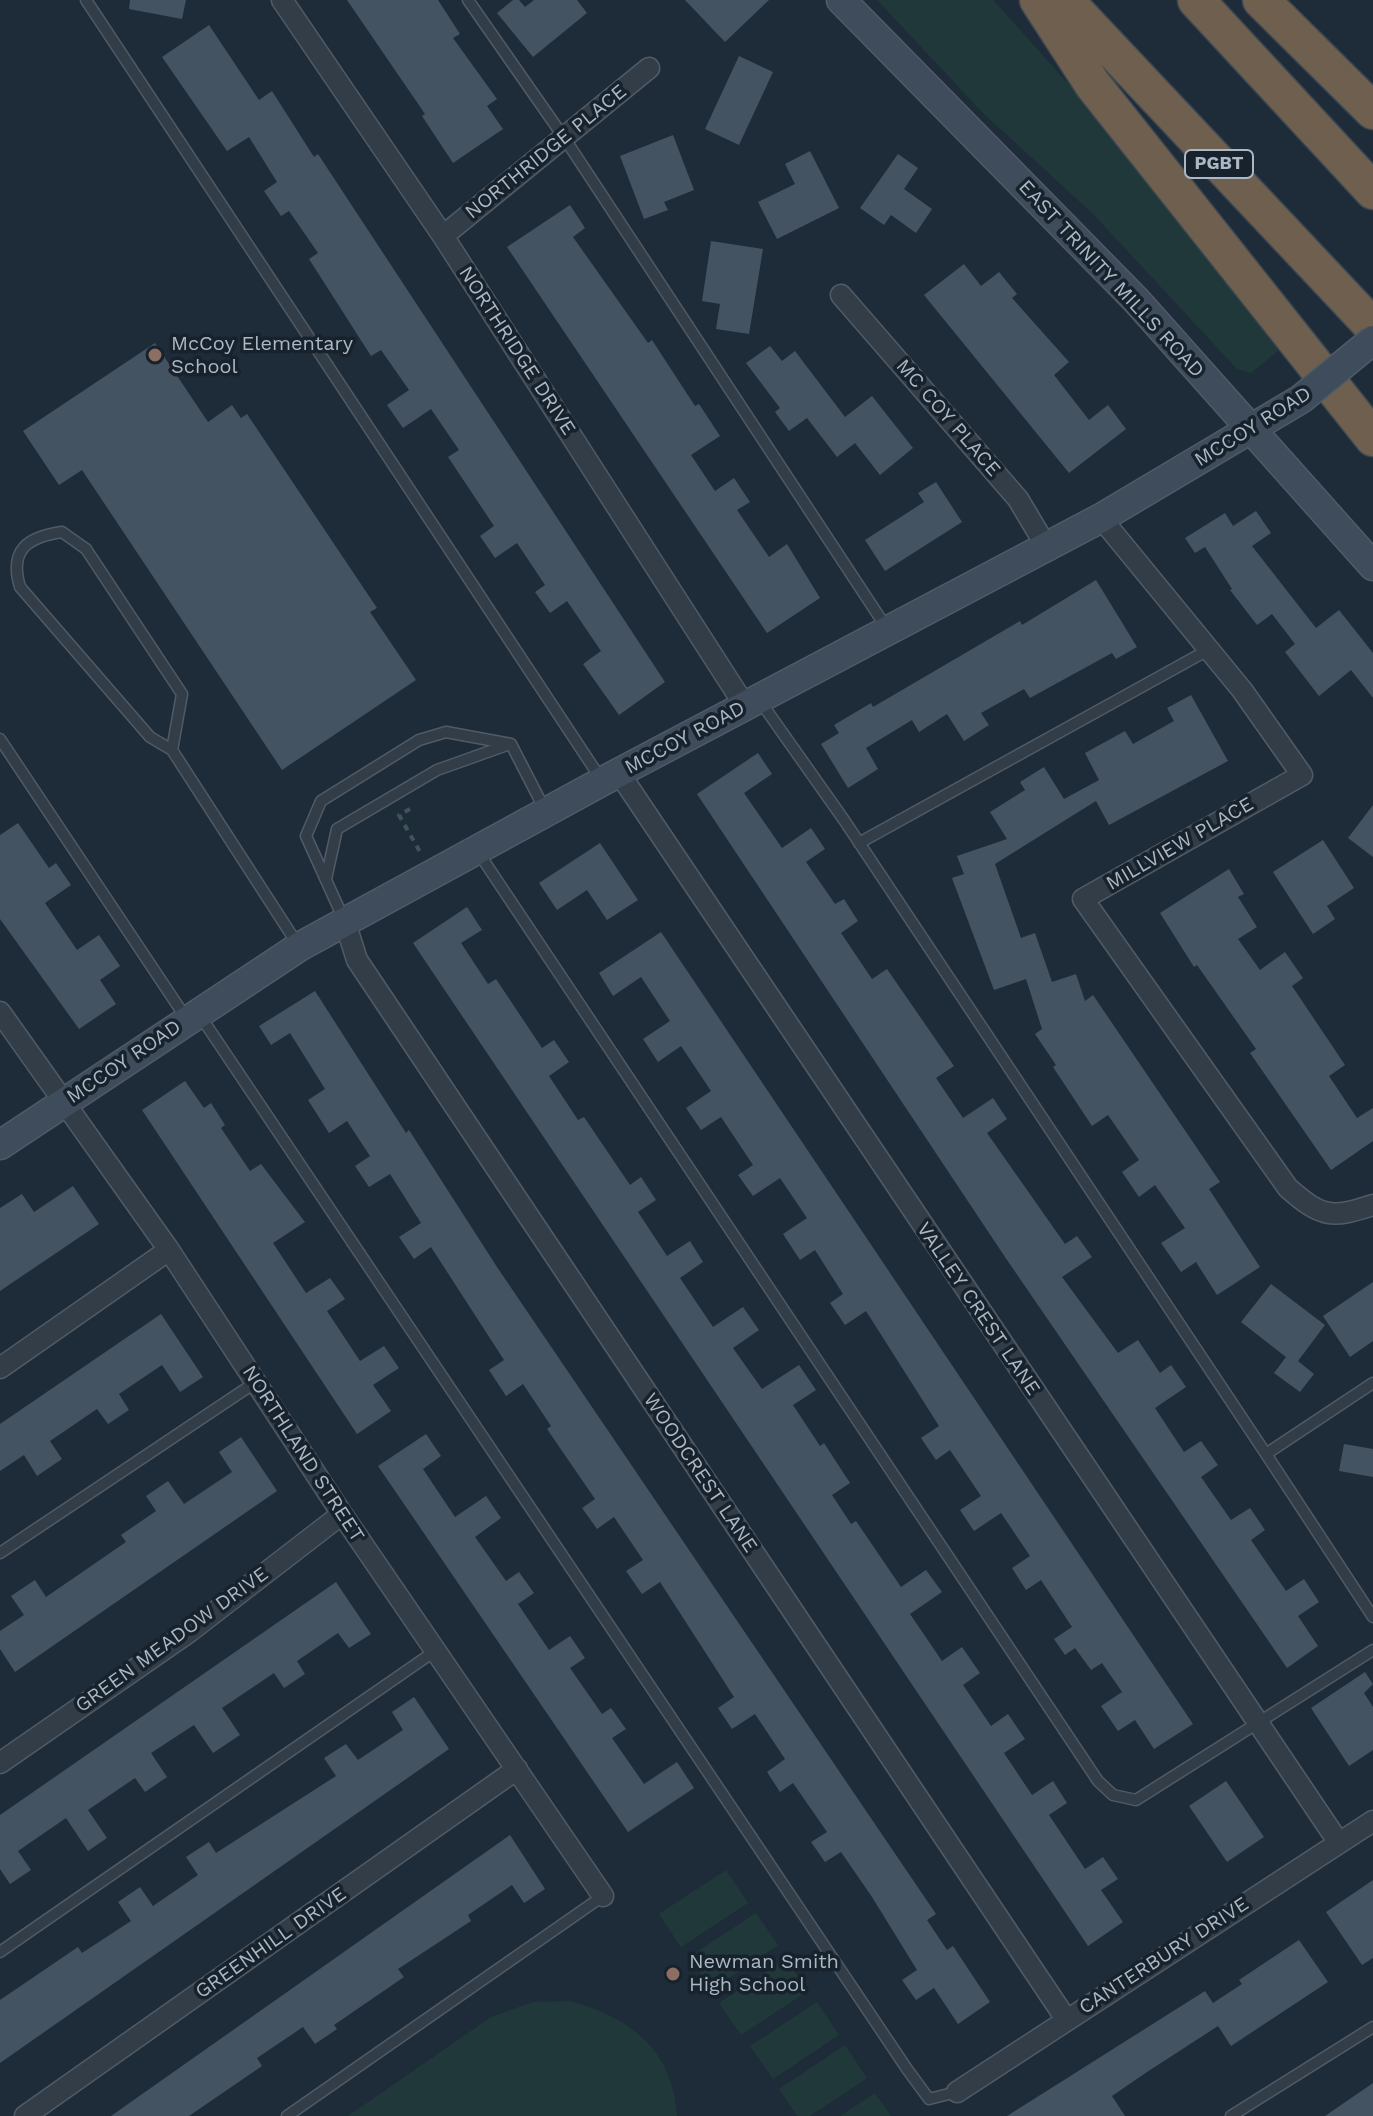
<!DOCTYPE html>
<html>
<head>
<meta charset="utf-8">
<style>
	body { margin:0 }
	canvas { display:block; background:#1e2b38 }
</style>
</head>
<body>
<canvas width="1373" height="2116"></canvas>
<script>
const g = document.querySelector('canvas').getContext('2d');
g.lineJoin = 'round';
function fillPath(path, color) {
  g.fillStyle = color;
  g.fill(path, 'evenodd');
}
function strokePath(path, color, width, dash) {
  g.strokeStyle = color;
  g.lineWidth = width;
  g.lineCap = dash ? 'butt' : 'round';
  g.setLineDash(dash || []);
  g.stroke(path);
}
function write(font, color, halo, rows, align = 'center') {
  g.font = font + ' "Work Sans",sans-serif';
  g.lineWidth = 7;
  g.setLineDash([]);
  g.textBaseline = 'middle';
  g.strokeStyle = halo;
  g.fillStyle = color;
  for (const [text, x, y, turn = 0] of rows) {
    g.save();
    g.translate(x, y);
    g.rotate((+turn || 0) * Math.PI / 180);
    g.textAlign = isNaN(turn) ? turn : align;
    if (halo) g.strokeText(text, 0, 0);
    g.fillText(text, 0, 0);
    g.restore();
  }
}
fillPath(new Path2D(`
	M877 0H993L1121 142 1279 350 1251 373 1237 369 1092 213 984 114Z
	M726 1870 748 1903 681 1947 659 1914Z
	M756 1913 778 1945 711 1990 689 1957Z
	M786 1958 808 1991 741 2035 719 2003Z
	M571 2001C630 2018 673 2049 677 2116H348L491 2017 533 2002Z
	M817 2002 839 2035 773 2079 750 2046Z
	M845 2045 867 2078 810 2116H797L779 2089Z
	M875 2093 891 2116H840Z`), '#203839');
fillPath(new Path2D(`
	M130 0H186L182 19 129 9Z
	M347 0H438L460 34 453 38 497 99 487 106 503 129 453 163 422 116 425 114Z
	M513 0H519L525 7 534 0H577L587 13 533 57 497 13Z
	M685 0H769L725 42Z
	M209 25 259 100 272 91 314 157 318 154 665 682 619 715 583 664 601 651 567 601 550 613 535 592 545 585 517 543 495 558 480 536 494 526 448 457 459 450 431 409 403 428 387 405 409 390 381 350 371 356 309 259 318 253 289 211 281 216 264 191 277 182 249 137 227 151 162 57Z
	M739 56 773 72 739 145 705 129Z
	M673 135 694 190 664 202 668 210 644 219 620 156Z
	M810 151 839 208 777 239 758 202 795 184 785 164Z
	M898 154 918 168 904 189 932 209 916 233 891 215 884 225 860 208Z
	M570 205 585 228 573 237 648 343 652 340 695 406 699 404 720 436 691 455 715 491 734 478 750 502 737 510 769 557 787 544 820 598 767 633 507 247Z
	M711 241 763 249 749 334 716 329 720 304 702 301Z
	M964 264 981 286 999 272 1017 294 1012 298 1069 362 1054 375 1089 420 1108 405 1126 429 1069 473 924 295Z
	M155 343 208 422 232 405 241 418 247 414 377 608 370 612 416 680 282 770 82 470 59 485 23 431Z
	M770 346 782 361 795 351 845 417 872 396 913 448 880 475 855 443 837 457 807 418 789 431 775 412 780 408 746 363Z
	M936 482 962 522 885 571 865 540 924 502 918 493Z
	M1256 511 1271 533 1252 546 1316 628 1339 610 1373 653V698L1351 670 1319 696 1285 652 1295 644 1272 614 1257 625 1230 590 1232 589 1205 547 1195 553 1185 538 1225 513 1233 526Z
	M1096 580 1137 647 1116 659 1112 653 1030 698 1024 689 981 713 989 725 964 741 947 714 919 732 912 720 866 748 878 769 848 788 821 744 839 733 834 725 871 703 873 707 1020 621 1022 625Z
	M1191 695 1228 761 1109 825 1096 801 995 864 1021 938 1035 933 1052 982 1076 974 1085 1001 1093 995 1220 1182 1209 1189 1260 1267 1217 1295 1196 1262 1181 1272 1161 1243 1185 1228 1155 1185 1139 1197 1122 1172 1139 1160 1108 1115 1092 1126 1053 1067 1056 1065 1035 1034 1042 1029 1026 979 994 990 952 878 964 874 957 856 1007 839 990 812 1025 790 1020 782 1044 767 1064 799 1099 780 1085 753 1125 731 1133 744 1174 721 1167 708Z
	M758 753 772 774 744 793 782 848 811 828 825 849 806 862 835 904 844 899 858 921 841 933 872 979 887 969 954 1066 936 1078 963 1118 993 1098 1007 1119 987 1133 1065 1244 1077 1236 1092 1257 1062 1277 1118 1353 1138 1340 1160 1373 1171 1365 1186 1387 1155 1408 1184 1452 1201 1441 1218 1465 1201 1477 1231 1520 1250 1508 1265 1530 1251 1540 1286 1591 1304 1579 1319 1602 1298 1616 1318 1646 1287 1668 1007 1260 697 794Z
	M1373 805V857L1348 838Z
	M18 823 49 868 56 863 71 885 45 903 77 950 99 935 120 966 100 980 116 1004 79 1029 0 919V835Z
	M1323 840 1354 888 1327 906 1335 919 1313 934 1273 872Z
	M600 843 638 900 607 920 587 890 557 910 539 883Z
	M1229 869 1244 894 1238 897 1257 927 1238 939 1260 970 1285 952 1303 978 1292 986 1345 1065 1329 1076 1357 1118 1373 1108V1141L1331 1170 1250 1053 1256 1049 1197 965 1194 967 1160 913Z
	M467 907 482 930 461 943 488 984 496 979 542 1048 554 1040 569 1062 549 1076 578 1120 584 1117 630 1185 641 1177 656 1200 638 1212 667 1256 690 1241 703 1262 680 1278 713 1327 743 1307 759 1330 733 1348 762 1389 799 1365 816 1390 793 1405 820 1446 824 1443 850 1483 832 1495 851 1524 856 1521 901 1587 926 1570 942 1592 910 1614 942 1661 962 1647 980 1673 963 1685 991 1726 1008 1714 1025 1739 1004 1753 1032 1795 1053 1781 1067 1803 1049 1815 1085 1869 1103 1857 1118 1879 1101 1890 1123 1922 1088 1946 413 943Z
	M661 932 1193 1724 1154 1749 1135 1720 1118 1731 1101 1706 1122 1692 1102 1663 1091 1670 1075 1648 1065 1655 1054 1639 1072 1627 1041 1580 1026 1590 1012 1568 1030 1556 1001 1513 974 1531 960 1510 981 1496 950 1450 936 1460 921 1438 939 1426 866 1311 845 1325 830 1303 843 1294 815 1250 800 1260 783 1234 807 1218 780 1178 753 1196 738 1175 753 1165 721 1117 701 1130 686 1108 711 1091 681 1046 658 1062 643 1039 670 1021 641 977 613 996 599 973Z
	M315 991 406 1133 409 1130 497 1267 936 1914 927 1920 947 1950 953 1946 990 2002 958 2024 934 1988 916 2000 902 1980 917 1970 872 1897 841 1852 825 1862 811 1842 827 1832 793 1783 780 1792 767 1772 785 1759 755 1714 732 1729 718 1708 734 1697 660 1582 642 1594 626 1571 643 1560 614 1517 597 1529 582 1508 595 1499 547 1429 551 1426 523 1384 506 1396 489 1370 504 1360 431 1247 414 1259 399 1237 421 1223 390 1174 369 1187 355 1166 370 1156 347 1121 329 1133 308 1100 325 1089 290 1033 271 1045 259 1026Z
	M185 1081 204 1108 211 1103 225 1125 221 1128 250 1171 261 1164 305 1222 273 1243 306 1293 330 1278 345 1299 327 1311 360 1361 384 1346 399 1368 373 1385 391 1411 357 1434 142 1110Z
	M73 1186 99 1224 0 1291V1208L22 1194 34 1212Z
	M1373 1282V1341L1350 1357 1323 1316Z
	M1271 1284 1325 1325 1298 1361 1314 1374 1300 1392 1274 1373 1286 1357 1241 1322Z
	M161 1314 203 1377 180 1392 162 1365 119 1394 129 1410 108 1424 97 1409 50 1441 62 1459 37 1476 24 1455 0 1471V1424Z
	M426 1434 441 1456 423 1469 455 1517 486 1496 501 1518 475 1537 506 1581 519 1572 534 1593 518 1604 549 1650 570 1636 585 1658 570 1668 602 1714 611 1708 626 1729 612 1738 644 1784 677 1762 694 1788 628 1832 378 1466Z
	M241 1437 277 1491 15 1672 0 1649V1631L24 1615 11 1596 35 1580 46 1597 126 1542 121 1535 156 1511 146 1496 168 1481 184 1504 232 1472 219 1452Z
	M1344 1444 1373 1449V1477L1339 1471Z
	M336 1582 371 1634 349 1648 338 1633 297 1661 305 1674 284 1688 274 1673 222 1708 240 1735 213 1753 194 1725 151 1753 167 1777 145 1792 135 1778 88 1810 107 1838 88 1851 66 1818 18 1851 31 1870 10 1884 0 1869V1815Z
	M1365 1672 1373 1684 1364 1693 1373 1707V1750L1349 1766 1311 1708Z
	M414 1697 449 1749 0 2063V2000L78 1947 82 1953 131 1921 118 1902 140 1887 153 1906 198 1875 186 1857 209 1842 216 1853 336 1776 324 1758 346 1744 358 1760 403 1730 392 1712Z
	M1226 1781 1264 1837 1227 1862 1189 1806Z
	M510 1835 545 1889 524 1903 512 1885 468 1915 471 1921 398 1969 404 1977 334 2025 337 2029 315 2044 303 2027 257 2058 262 2066 189 2116H111Z
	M1373 1880V1958L1362 1965 1326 1912Z
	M1299 1940 1328 1982 1231 2046 1218 2026 1147 2072 1112 2096 1125 2116H1007L1205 1991 1213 2003 1242 1984 1239 1980Z
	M1373 2083V2116H1325Z`), '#445362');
const lane = new Path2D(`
	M86 0 601 779
	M468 0 565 139 886 627
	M760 701 844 820 1266 1454 1373 1383
	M0 739 186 1018
	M511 744 545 810
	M172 750 182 694 86 549 62 532C27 537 9 550 20 587L150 737 172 750 298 945
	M859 843 1208 650
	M478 852 1098 1781 1113 1795 1136 1800 1373 1650
	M326 879 337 829 437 770 510 744
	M345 922 306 836 321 801 419 740 446 732 511 744
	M199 1014 907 2069 929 2099 957 2092
	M1266 1454 1373 1617
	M0 1553 256 1382
	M0 1952 435 1651
	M287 2116 603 1896
	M1231 2116 1373 2027`);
const street = new Path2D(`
	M282 0 443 236 745 706
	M443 236 649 68
	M841 295 1018 499 1046 546
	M1101 518 1242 690 1302 775 1083 899 1288 1188C1321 1217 1331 1219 1373 1205
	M619 773 1339 1843
	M345 922 357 960 1066 2019
	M0 1012 169 1250 342 1514 603 1896
	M0 1368 169 1250
	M0 1763 189 1632 342 1514
	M957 2092 1373 1821
	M25 2116 517 1769`);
const secondary = new Path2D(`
	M841 0 1136 300 1373 566
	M0 1145 299 947 603 781 1101 518 1301 399`);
const highway = new Path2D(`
	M1038 0 1093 85 1373 438
	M1065 0 1373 327
	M1196 0 1373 191
	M1261 0 1373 111`);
strokePath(lane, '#4f5b66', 13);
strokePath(street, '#4f5b66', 23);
strokePath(secondary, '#4f5b66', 31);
strokePath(highway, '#3c4853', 39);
strokePath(new Path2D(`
	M410 809 399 815 420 852`), '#3d5556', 4, [6, 6]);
strokePath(lane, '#323d48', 10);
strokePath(street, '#323d48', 20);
strokePath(secondary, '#3f4c5c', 28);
strokePath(highway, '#6f5f4e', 36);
const secondaryBridge = new Path2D(`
	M1301 399 1373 340`);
strokePath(secondaryBridge, '#4f5b66', 31, []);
strokePath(secondaryBridge, '#3f4c5c', 28);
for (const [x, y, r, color] of [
	[155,355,8,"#8d6e63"],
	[673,1974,8,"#8d6e63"]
]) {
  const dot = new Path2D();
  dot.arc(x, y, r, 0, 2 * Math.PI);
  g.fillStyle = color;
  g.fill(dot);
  strokePath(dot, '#17222c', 3);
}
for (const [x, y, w] of [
	[1219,164,68]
]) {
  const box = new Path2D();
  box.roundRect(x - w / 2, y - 14, w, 28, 6);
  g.fillStyle = '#17222c';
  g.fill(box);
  strokePath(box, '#abb8c5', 2);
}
write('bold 18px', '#abb8c5', null, [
	["PGBT",1219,164]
]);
write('20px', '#abb8c5', '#17222c', [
	["NORTHRIDGE PLACE",546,152,-39],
	["EAST TRINITY MILLS ROAD",1111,279,47],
	["NORTHRIDGE DRIVE",517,351,57],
	["MC COY PLACE",948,418,49],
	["MCCOY ROAD",1253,427,-32],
	["MCCOY ROAD",685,738,-28],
	["MILLVIEW PLACE",1180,844,-30],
	["MCCOY ROAD",124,1062,-34],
	["VALLEY CREST LANE",978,1309,56],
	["NORTHLAND STREET",303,1454,57],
	["WOODCREST LANE",700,1473,56],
	["GREEN MEADOW DRIVE",172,1640,-36],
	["GREENHILL DRIVE",271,1943,-35],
	["CANTERBURY DRIVE",1164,1956,-33]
]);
write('20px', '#abb8c5', '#17222c', [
	["McCoy Elementary",171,344],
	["School",171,367],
	["Newman Smith",689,1962],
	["High School",689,1985]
], 'left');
</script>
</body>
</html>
